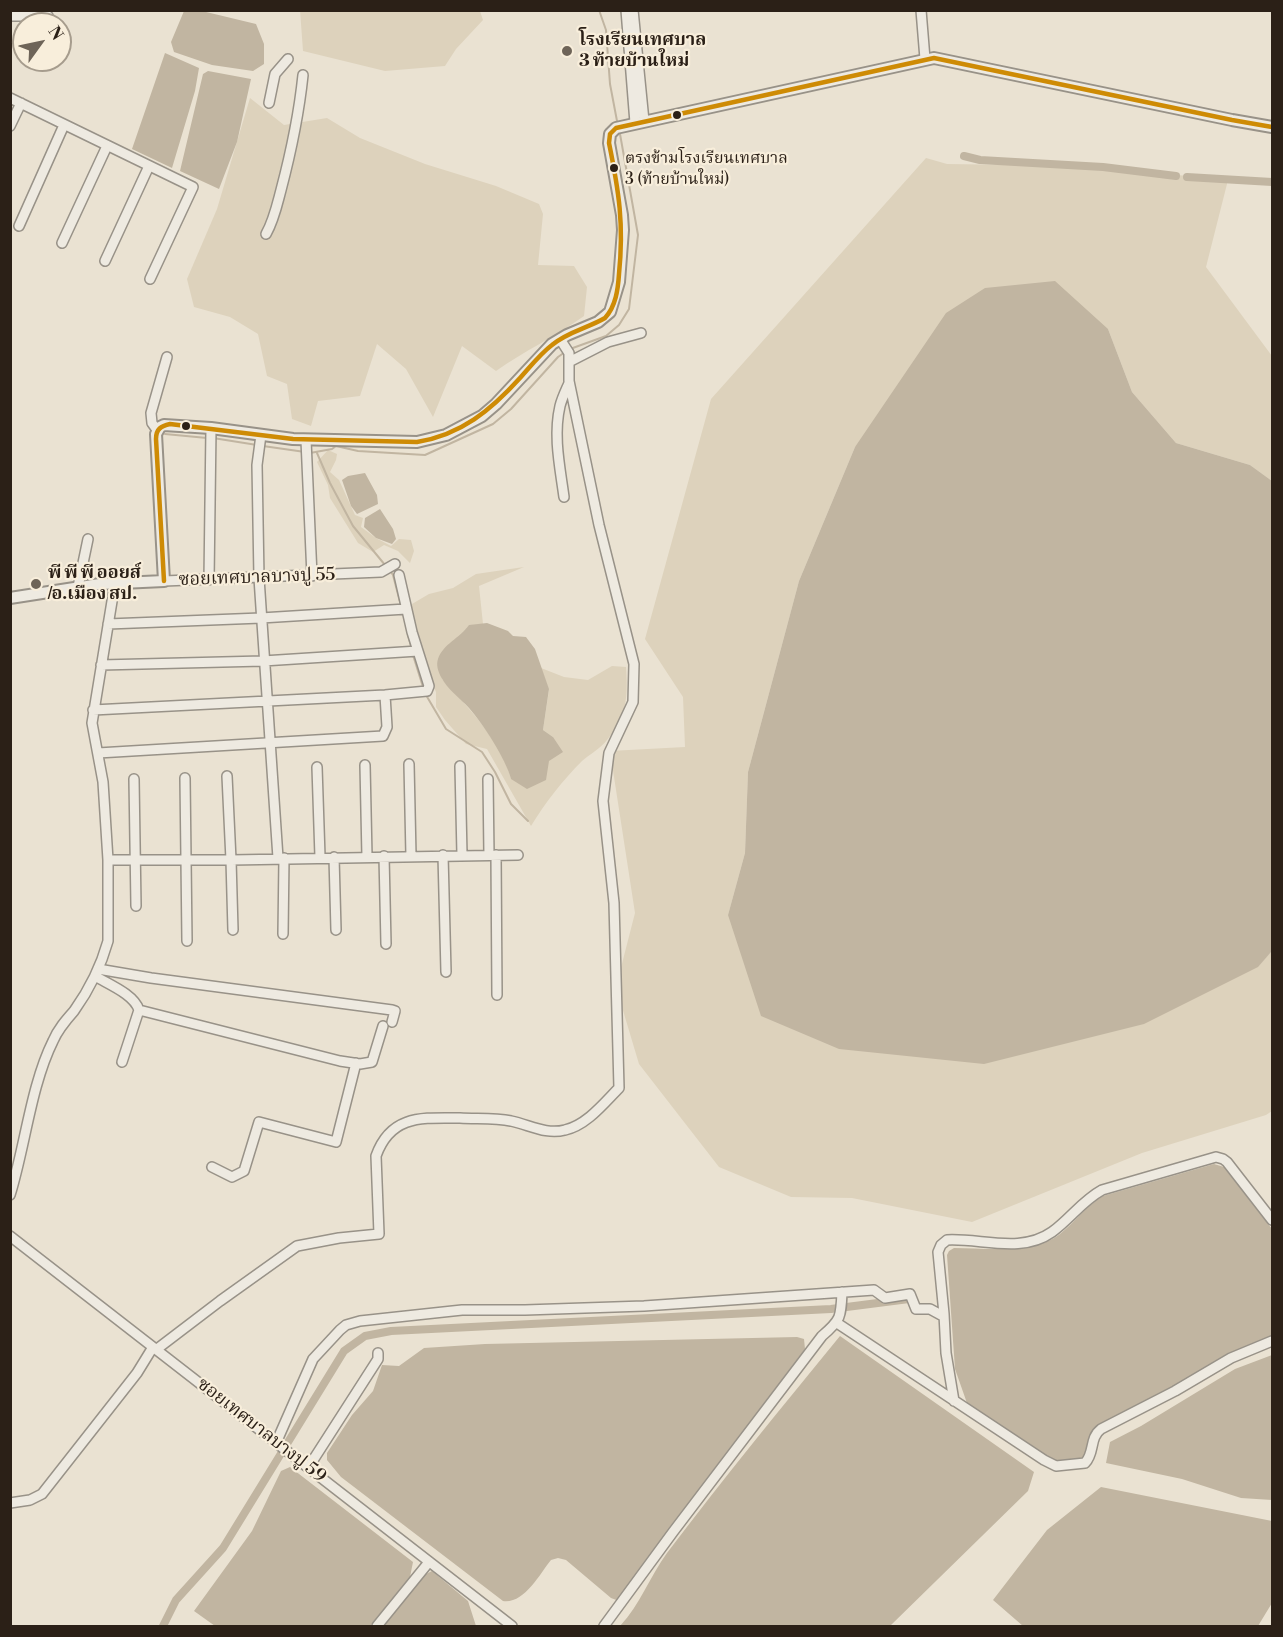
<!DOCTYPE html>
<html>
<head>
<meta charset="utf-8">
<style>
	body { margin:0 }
	#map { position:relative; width:1283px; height:1637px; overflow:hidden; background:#eae2d2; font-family:"Libre Bodoni",serif }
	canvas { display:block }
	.frame { position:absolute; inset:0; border:12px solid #2b2017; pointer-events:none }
	.north { position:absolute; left:12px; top:12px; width:60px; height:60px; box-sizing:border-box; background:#f8eedb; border:2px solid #a69c8d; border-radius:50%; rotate:57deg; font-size:16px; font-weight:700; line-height:24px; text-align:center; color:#2b2017 }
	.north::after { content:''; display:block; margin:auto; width:21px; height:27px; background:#6e6458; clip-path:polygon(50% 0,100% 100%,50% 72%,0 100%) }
</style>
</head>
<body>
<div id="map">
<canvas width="1283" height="1637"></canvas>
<div class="frame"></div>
<div class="north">N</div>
</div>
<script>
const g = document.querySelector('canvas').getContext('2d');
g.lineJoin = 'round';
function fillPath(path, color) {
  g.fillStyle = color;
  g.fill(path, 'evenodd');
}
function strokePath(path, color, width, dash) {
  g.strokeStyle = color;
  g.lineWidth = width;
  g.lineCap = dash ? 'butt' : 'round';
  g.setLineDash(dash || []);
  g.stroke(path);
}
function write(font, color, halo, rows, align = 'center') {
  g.font = font + ' "Libre Bodoni","Noto Serif Thai",serif';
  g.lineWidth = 4.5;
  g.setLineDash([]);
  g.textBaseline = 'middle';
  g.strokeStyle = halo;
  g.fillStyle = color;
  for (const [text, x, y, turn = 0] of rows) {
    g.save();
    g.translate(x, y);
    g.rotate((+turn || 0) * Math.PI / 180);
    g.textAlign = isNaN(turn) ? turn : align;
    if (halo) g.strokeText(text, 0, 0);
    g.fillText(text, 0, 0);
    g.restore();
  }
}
fillPath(new Path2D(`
	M300 10 480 11 483 20 456 49 445 66 385 71 303 51Z
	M250 98 284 125 327 118 360 138 425 164 496 186 539 204 543 214 538 265 574 266 587 287 584 316C555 337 524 351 496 371L462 346 433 417 406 369 377 344 360 396 318 401 311 426 292 419 287 384 267 376 258 334 230 317 194 307 187 279 217 209Z
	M926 158 947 164 1086 166 1228 180 1206 267 1272 356V481L1250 465 1176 443 1132 392 1108 329 855 447 799 581 748 772 745 853 728 915 1257 967 1272 951V1111L1266 1115 1142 1153 972 1222 852 1198 791 1197 719 1167 639 1064 616 987 635 913 610 751 685 747 683 697 645 639 711 399Z
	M328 450 337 454 336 460 330 472 339 480 355 515 363 518 361 527 376 538 391 546 399 539 411 540 414 551 410 563 398 551 384 545 373 552 358 543 330 498 328 485 317 462Z
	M524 567 479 586 483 624 469 626 442 679C468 707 502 742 511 779L549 761 553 737 543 730 549 690 541 668 564 677 588 680 612 666 626 667C628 697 627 716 607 740 600 749 590 754 582 761 563 780 545 803 531 826L487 749 466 744 445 720 436 707V692L419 654 409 619 412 604 429 594 453 588 476 574Z`), '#ddd2bc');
fillPath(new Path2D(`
	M184 11H202L256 24 264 44V64L253 71 212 65 174 52 171 42Z
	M165 53 199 68 195 91 172 168 132 149Z
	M208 71 251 79 237 142 219 189 180 171 203 74Z
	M1055 281 1108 329 1132 392 1176 443 1250 465 1272 481V951L1258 967 1144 1024 984 1064 839 1049 761 1016 728 915 745 853 748 772 799 581 855 447 946 313 985 288Z
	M365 473 377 495 378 504 357 514 351 506 342 480 348 476Z
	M380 509 393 529 396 539 392 544 376 538 364 527 365 518Z
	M487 623 508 631 513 636 526 637 535 649 549 689 543 730 553 737 563 752 549 761 546 780 527 789 511 779C506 759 483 724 469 708 460 698 447 689 441 677 438 671 436 665 438 659 443 644 460 638 469 625Z
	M1214 1164 1224 1167 1272 1229V1340L1094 1431 1088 1454 1083 1459 1075 1462 1050 1460 968 1406 955 1369 947 1255 949 1251 954 1248C986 1248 1034 1255 1060 1234 1075 1222 1086 1206 1103 1196Z
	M840 1336 1034 1472 1028 1491 890 1626H620C640 1605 650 1576 667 1553 723 1479 781 1408 840 1336Z
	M797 1337 804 1339 805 1349 619 1601 611 1598 566 1560 558 1558 551 1560C539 1575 524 1604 503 1601L341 1477 327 1460V1453L352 1415 373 1391 382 1365 399 1366 424 1348 485 1344Z
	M1272 1355V1500L1241 1498 1182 1479 1106 1463 1110 1442 1141 1426 1235 1369Z
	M290 1467 413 1562 410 1577 370 1626H215L194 1611 252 1531 281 1471Z
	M1101 1487 1272 1521V1603L1258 1626H1023L993 1600 1047 1530Z
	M432 1571 468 1601 476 1626H384L424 1575Z`), '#c1b5a1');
strokePath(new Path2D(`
	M599 10 606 30 610 84 617 121
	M570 349 606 336 619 325 629 309 638 235 620 134
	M165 434 207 438
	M213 438 257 445
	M263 446 305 452
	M310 453 332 449 336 446 358 451 425 455 493 424 511 409 558 357 565 352
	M317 453 330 483 353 526 385 565
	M389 569 393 575 401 606
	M408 635 412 650
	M413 655 423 687
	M426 695 446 729 482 752 495 772 511 804 528 821`), '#c1b5a1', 2);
strokePath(new Path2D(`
	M964 156 980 160 1103 167 1176 176
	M1187 177 1272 182
	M163 1626 176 1600 223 1548 344 1351 365 1336 391 1331 831 1309 909 1299`), '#c1b5a1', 8);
const minor = new Path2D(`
	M626 10 635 123
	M633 10 644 121
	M921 10 925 59
	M10 16H48
	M10 98 193 187 150 279
	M269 103 275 74 288 59
	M10 126 21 103
	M19 226 64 125
	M266 234C274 220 277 205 281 190 291 152 299 114 303 75
	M62 243 107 146
	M105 261 149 166
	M569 362 608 342 641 333
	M157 430 152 423 151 413 167 357
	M261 435 257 465 259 578 278 858
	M306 440 312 576
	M564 497C560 467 553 436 560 406 562 398 566 390 569 383
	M209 580 211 428
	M164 581 381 572 395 564
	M78 587 88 539
	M108 624 261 618 406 609
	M101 665 263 661 418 651
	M93 710 385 695 427 691 429 686 412 632 399 575
	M98 753 383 736 387 727 385 695
	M409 764 411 856
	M365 765 367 857
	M460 766 462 855
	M317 767 320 857
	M227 776 231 860 233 930
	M185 778 187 941
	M134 779 136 906
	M488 779 489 855
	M443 855 446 972
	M496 855 497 995
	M384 856 386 944
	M334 857 336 930
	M108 860H231L518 855
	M283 934 284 858
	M98 969 151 978 392 1010 395 1011 392 1022
	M95 976C108 984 134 994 139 1010L122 1062
	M139 1010 340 1061 360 1064 372 1062 383 1026
	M212 1167 232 1177 244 1171 259 1122 336 1142 356 1063
	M10 1195C25 1147 31 1085 53 1041 58 1029 66 1020 74 1011 89 990 101 966 108 941V860L103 782 92 723 115 583
	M10 1236 512 1626
	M944 1314 946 1353 954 1401
	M837 1323 1044 1460 1056 1466 1085 1463C1095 1453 1089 1438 1101 1429L1175 1391 1231 1358 1272 1341
	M157 1349 220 1301 297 1246 339 1238 379 1234 376 1156C391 1114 423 1118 460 1118 477 1119 495 1118 511 1121 530 1125 546 1135 565 1130 587 1125 604 1103 619 1088L614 903 603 801 609 753 633 702 634 664 599 525 569 381V353L560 339
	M276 1443 313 1359 340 1330 346 1325 360 1321 462 1310H525L644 1306 874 1290 885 1298 910 1294 916 1309H930L941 1315 944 1314 938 1252 941 1245 947 1240C981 1238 1021 1254 1052 1232 1070 1219 1082 1201 1102 1190L1216 1157 1223 1159 1227 1162 1272 1220
	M308 1468 378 1359V1353
	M10 1503 30 1500 42 1494 137 1373 153 1347
	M377 1626 429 1562
	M604 1626 673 1532 822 1336C841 1320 841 1317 842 1292`);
const tertiary = new Path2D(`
	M10 598 100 584 164 581 156 434 160 427 164 425 211 428 293 439 417 442 446 435 482 416 496 404 552 344 567 335 598 322 610 312 619 282 623 230 622 215 609 143 610 134 616 128 934 58 1232 120 1272 127`);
strokePath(minor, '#989288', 12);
strokePath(tertiary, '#989288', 14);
strokePath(minor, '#eeeae1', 9);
strokePath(tertiary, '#eeeae1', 10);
strokePath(new Path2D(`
	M164 581 156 439C156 429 161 426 170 424L293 439 417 442C461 435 491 410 520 378 530 367 540 354 552 345 567 332 588 328 605 318 616 306 618 289 619 274 624 224 619 192 609 143L610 134 616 128 934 58 1232 120 1272 127`), '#ce8b05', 4.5);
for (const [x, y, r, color] of [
	[567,51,6,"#6e6458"],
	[677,115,5,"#2b2017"],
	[614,168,5,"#2b2017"],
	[186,426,5,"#2b2017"],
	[36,584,6,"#6e6458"]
]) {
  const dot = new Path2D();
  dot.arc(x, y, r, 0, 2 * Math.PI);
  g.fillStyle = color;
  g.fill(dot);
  strokePath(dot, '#f8eedb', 2);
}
write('16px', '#2b2017', '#f8eedb', [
	["ตรงข้ามโรงเรียนเทศบาล",625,159],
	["3 (ท้ายบ้านใหม่)",625,180]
], 'left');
write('bold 18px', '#2b2017', '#f8eedb', [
	["โรงเรียนเทศบาล",579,41],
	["3 ท้ายบ้านใหม่",579,62],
	["พี พี พี ออยส์",48,574],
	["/อ.เมือง สป.",48,595]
], 'left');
write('18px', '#2b2017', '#f8eedb', [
	["ซอยเทศบาลบางปู 55",257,578,-2],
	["ซอยเทศบาลบางปู 59",261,1431,38]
]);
</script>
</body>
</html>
